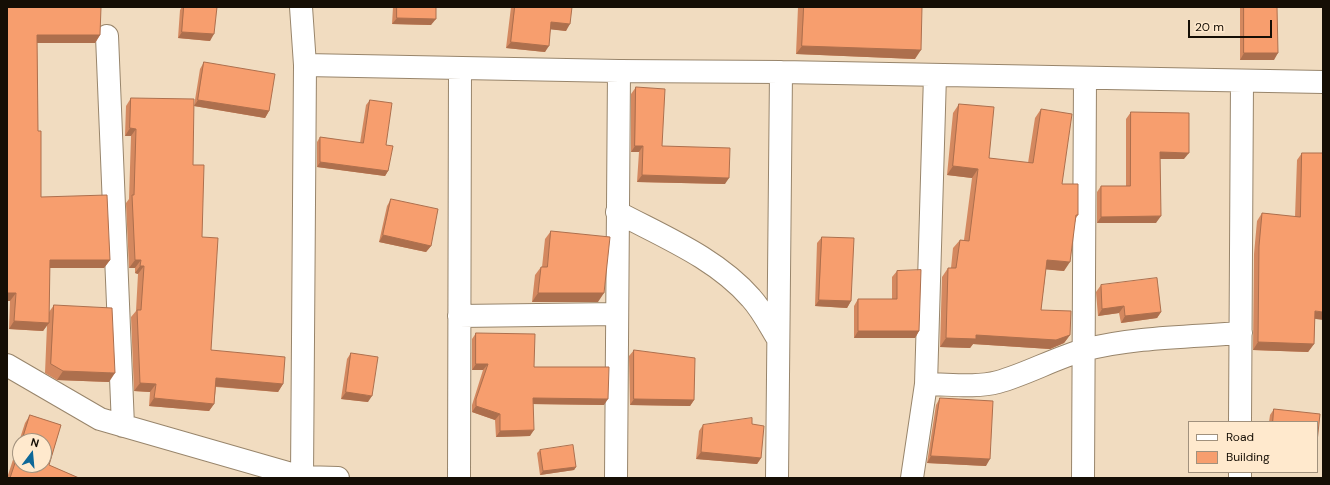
<!DOCTYPE html>
<html>
<head>
<meta charset="utf-8">
<style>
	body { margin:0 }
	#map { position:relative; width:1330px; height:485px; overflow:hidden; background:#f1dcc0; font-family:"DM Sans",sans-serif }
	canvas { display:block }
	.frame { position:absolute; inset:0; border:8px solid #150e05; pointer-events:none }
	.legend { position:absolute; left:1188px; top:421px; width:130px; height:52px; box-sizing:border-box; background:#ffe9cd; border:1px solid #a1917d; margin:0; padding:5px 7px; list-style:none; font-size:12px; color:#150e05 }
	.legend li { display:flex; align-items:center; gap:8px; height:20px }
	.legend b { width:20px; border:1px solid #a1917d }
	.north { position:absolute; left:12px; top:433px; width:40px; height:40px; box-sizing:border-box; background:#ffe9cd; border:1px solid #a1917d; border-radius:50%; rotate:16deg; font-size:11px; font-weight:700; line-height:16px; text-align:center; color:#150e05 }
	.north::after { content:''; display:block; margin:auto; width:14px; height:18px; background:#0e6898; clip-path:polygon(50% 0,100% 100%,50% 72%,0 100%) }
	.scale { position:absolute; left:1188px; top:20px; width:84px; height:18px; box-sizing:border-box; border:2px solid #150e05; border-top:0; padding-left:5px; font-size:12px; line-height:14px; white-space:nowrap; color:#150e05; -webkit-text-stroke:3px #ffe9cd; paint-order:stroke }
</style>
</head>
<body>
<div id="map">
<canvas width="1330" height="485"></canvas>
<div class="frame"></div>
<ul class="legend">
<li><b style="height:5px;background:#fff"></b>Road</li>
<li><b style="height:11px;background:#f79e6e"></b>Building</li>
</ul>
<div class="north">N</div>
<div class="scale">20 m</div>
</div>
<script>
const g = document.querySelector('canvas').getContext('2d');
g.lineJoin = 'round';
function strokePath(path, color, width, dash) {
  g.strokeStyle = color;
  g.lineWidth = width;
  g.lineCap = dash ? 'butt' : 'round';
  g.setLineDash(dash || []);
  g.stroke(path);
}
function fillPath(path, color) {
  g.fillStyle = color;
  g.fill(path, 'evenodd');
}
const street = new Path2D(`
	M301 7 305 65 302 477
	M107 36 123 426
	M305 65 619 71 781 72 1323 82
	M617 212C664 237 716 258 751 298 762 310 770 326 778 339
	M459 316 617 314
	M7 365 100 419 302 477 338 478
	M926 384C949 384 975 388 998 382 1027 374 1055 358 1084 350 1133 337 1189 337 1241 333
	M1240 422 1242 81
	M459 478 460 68
	M616 478 619 71
	M777 478 781 72
	M912 478 926 384 935 75
	M1083 478 1085 78
	M1240 478V472`);
strokePath(street, '#98856b', 24);
strokePath(street, '#fff', 22);
fillPath(new Path2D(`
	M7 7 100 35 95 43H37L38 131 41 197 110 260 104 268H50L49 312 54 305 109 382 57 380 45 373 47 325 43 331 9 329 10 301H7Z
	M182 7H217L210 41 178 38 180 10Z
	M393 7H436L431 25 392 24Z
	M511 7H572L566 31 551 29 545 52 506 48Z
	M798 7H922L915 59 796 54Z
	M1240 7H1277L1274 60H1240Z
	M204 62 269 111 265 118 194 106 200 69Z
	M636 87 662 146 725 184 637 182 639 152H631V94Z
	M131 98 193 165 202 237 211 350 283 384 278 392 216 387 214 404 209 411 149 406 150 392 134 391 131 317 136 311 138 274 135 273V268H129L126 203 129 199 131 136H125L126 106Z
	M370 100 386 145 388 171 385 176 317 167V142L320 137 360 143 366 105Z
	M959 104 989 158 1028 163 1035 118 1041 109 1062 184 1078 215 1076 218 1064 271 1046 269 1041 310 1070 335 1064 343 1050 349 973 344 970 348 940 347 942 277 948 268H951L953 248 960 240H964L972 178 947 175 953 113Z
	M1131 112 1184 159H1160L1156 223H1097V192L1101 186H1126V119Z
	M1302 153 1315 319 1314 344 1308 352 1253 350 1254 254 1257 221 1262 213 1295 217 1297 160Z
	M391 199 431 246 426 252 379 242 387 206Z
	M551 231 598 302H532L535 275 541 267H542L545 239Z
	M822 237 851 301 847 308 815 306 817 243Z
	M897 271 919 331 915 338H854V306L858 299H892V277Z
	M1101 285 1161 312 1157 318 1121 323 1119 313 1098 316 1096 292Z
	M476 333 534 367 604 405 533 404 530 436 496 437 495 420 472 412V405L483 370H472V339Z
	M634 350 694 400 690 406 630 405 629 356Z
	M351 353 368 402 341 399 347 359Z
	M940 398 986 466 927 463 936 405Z
	M1274 409 1317 422H1269L1270 415Z
	M30 415 61 425 49 465 79 478H7L25 423ZM20 441H44V465H20Z
	M752 424 761 458 757 464 696 459 699 431 703 425Z
	M540 450 576 467 574 470 540 475 537 453Z`), '#d4885f');
fillPath(new Path2D(`
	M397 18 436 19 431 25 392 24Z
	M551 22 570 24 566 31 547 29Z
	M182 32 214 34 210 41 178 38Z
	M37 35H100L95 43H32Z
	M511 42 549 46 545 52 506 48Z
	M802 46 921 50 915 59 796 54Z
	M1244 53H1278L1274 60H1240Z
	M198 100 269 111 265 118 194 106Z
	M130 128 136 129 131 136H125Z
	M635 146H643L639 152H631Z
	M1160 152 1189 153 1184 159H1156Z
	M320 162 388 171 385 176 317 167Z
	M953 166 978 169 972 178 947 175Z
	M642 175 729 178 725 184 637 182Z
	M1161 216 1156 223H1097L1101 217Z
	M383 235 431 246 426 252 379 242Z
	M50 260H110L104 268H44Z
	M135 260H141L135 268H129Z
	M1047 260 1070 262 1064 271 1041 269Z
	M140 266H144L138 274 135 273Z
	M7 293H16L10 301H7Z
	M538 293H604L598 302H532Z
	M819 300 851 301 847 308 815 306Z
	M1124 306 1119 313 1098 316 1102 309Z
	M1315 311 1323 312V320L1309 318Z
	M1161 312 1157 318 1121 323 1125 316Z
	M14 321 49 323 43 331 9 329Z
	M858 331H919L915 338H854Z
	M976 335H1070L1064 343 1050 349 973 344 970 348 940 347 946 338Z
	M1258 342 1314 344 1308 352 1253 350Z
	M476 364H488L483 370H472Z
	M63 371 115 373 109 382 57 380Z
	M216 378 283 384 278 392 211 386Z
	M140 383 156 384 150 392 134 391Z
	M346 392 372 396 368 402 341 399Z
	M154 398 214 404 209 411 149 406Z
	M533 398 608 399 604 405 529 404Z
	M634 399 694 400 690 406 630 405Z
	M476 406 500 414 495 420 472 412Z
	M534 430 530 436 496 437 500 431Z
	M701 452 761 458 757 464 696 459Z
	M931 456 990 459 986 466 927 463Z
	M576 467 574 470 540 475 543 471Z`), '#ad6f4d');
const building = new Path2D(`
	M7 7H101L100 35H37L38 131H41V197L107 195 110 260H50L49 323 14 321 16 293H7Z
	M184 7H217L214 34 182 32Z
	M397 7H436V19L397 18Z
	M515 7H572L570 24 551 22 549 46 511 42Z
	M804 7H922L921 50 802 46Z
	M1244 7H1277L1278 53H1244Z
	M204 62 275 74 269 111 198 100Z
	M636 87 665 89 662 146 730 148 729 178 642 175 643 146H635Z
	M131 98 194 99 193 165H204L202 237 218 238 211 350 285 357 283 384 216 378 214 404 154 398 156 384 140 383 137 310H141L144 266H140L141 260H135L132 195H134L136 129 130 128Z
	M370 100 392 103 386 145 393 146 388 171 320 162V137L363 143Z
	M959 104 994 107 989 158 1033 163 1041 109 1072 114 1062 184H1078V215H1076L1070 262 1047 260 1041 310 1071 311 1070 335 1056 340 976 335V339L946 338 948 268H956L960 240 969 241 978 169 953 166Z
	M1131 112 1189 113V153L1160 152 1161 216 1101 217V186H1130Z
	M1302 153H1323V312L1315 311 1314 344 1258 342 1259 246 1262 213 1300 217Z
	M391 199 438 209 431 246 383 235Z
	M551 231 610 237 604 293H538L541 267H547Z
	M822 237 854 238 851 301 819 300Z
	M921 270 919 331H858V299H897V271Z
	M1157 278 1161 312 1125 316 1124 306 1102 309 1101 285Z
	M54 305 112 308 115 373 63 371 51 364Z
	M476 333 535 334 534 367H609L608 399 533 398 534 430 500 431V414L476 406V399L488 364H476Z
	M634 350 695 358 694 400 634 399Z
	M351 353 378 357 372 396 346 392Z
	M940 398 993 401 990 459 931 456Z
	M1274 409 1320 414 1317 442V422H1273Z
	M30 415 61 425 49 465 79 478H10L20 448V465H44V441H22Z
	M752 418V424L764 426 761 458 701 452 703 425Z
	M573 445 576 467 543 471 540 450Z`);
fillPath(building, '#f79e6e');
strokePath(building, '#ad6f4d', 1);
</script>
</body>
</html>
